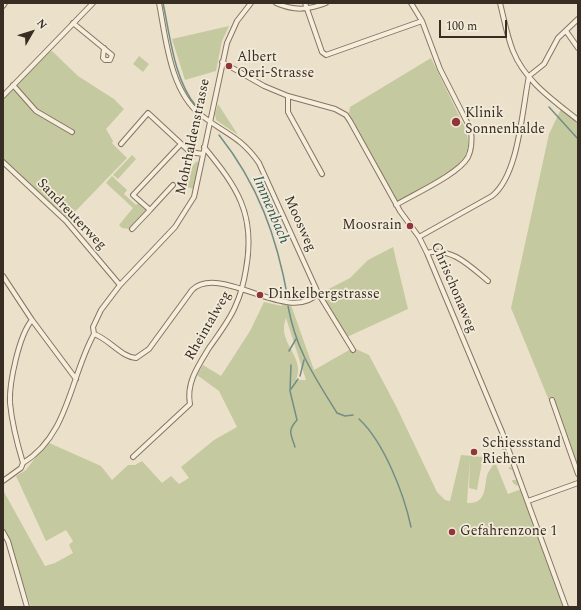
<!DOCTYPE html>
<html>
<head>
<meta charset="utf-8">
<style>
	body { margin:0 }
	#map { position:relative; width:581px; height:610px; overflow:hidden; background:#ebe1cb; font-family:Spectral,serif }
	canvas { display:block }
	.frame { position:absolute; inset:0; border:4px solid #382d22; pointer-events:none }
	.north { position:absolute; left:12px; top:12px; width:40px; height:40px; -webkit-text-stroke:3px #f3ebda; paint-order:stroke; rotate:51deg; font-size:11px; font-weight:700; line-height:16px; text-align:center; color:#382d22 }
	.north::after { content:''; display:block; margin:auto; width:14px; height:18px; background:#382d22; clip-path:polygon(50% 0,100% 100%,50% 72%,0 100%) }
	.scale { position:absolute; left:439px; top:20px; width:68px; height:18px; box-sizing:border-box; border:2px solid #382d22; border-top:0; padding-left:5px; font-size:12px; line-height:14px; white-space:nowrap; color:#382d22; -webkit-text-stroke:3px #f3ebda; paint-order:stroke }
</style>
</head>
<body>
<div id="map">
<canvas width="581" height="610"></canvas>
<div class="frame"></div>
<div class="north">N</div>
<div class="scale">100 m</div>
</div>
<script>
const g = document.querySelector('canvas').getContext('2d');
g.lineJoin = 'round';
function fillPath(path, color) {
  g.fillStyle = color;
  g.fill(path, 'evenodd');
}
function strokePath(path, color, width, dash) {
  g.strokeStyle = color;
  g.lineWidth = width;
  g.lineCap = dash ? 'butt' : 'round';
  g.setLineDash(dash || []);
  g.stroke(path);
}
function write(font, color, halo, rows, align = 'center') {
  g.font = font + ' Spectral,serif';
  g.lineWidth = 3.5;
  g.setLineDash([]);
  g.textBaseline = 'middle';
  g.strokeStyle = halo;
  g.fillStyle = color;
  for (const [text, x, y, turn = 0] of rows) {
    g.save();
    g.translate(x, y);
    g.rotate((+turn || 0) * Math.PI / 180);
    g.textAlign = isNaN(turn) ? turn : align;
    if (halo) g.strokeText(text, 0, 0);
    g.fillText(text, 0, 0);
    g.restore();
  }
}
fillPath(new Path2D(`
	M229 26 222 41 216 71 185 80 172 39Z
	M52 51 78 76 114 99 124 109 106 129 113 141 112 143 127 158 66 221 3 162V96L43 55Z
	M139 56 149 64 143 72 133 64Z
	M431 58 466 130C468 137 469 144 467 151 461 171 415 192 397 202L349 113 350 107Z
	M218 104 238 135 216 120 215 114Z
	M561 109 578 124V471L511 308 549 134Z
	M132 155 136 159 118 179 113 175Z
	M197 161 199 164 193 189 188 187 180 179Z
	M112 176 127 190 124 194 136 205 138 203 147 211 130 229 122 228 119 225 133 208 106 183Z
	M393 247 408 309 347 337 321 293 350 278 368 260Z
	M264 302 282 306V305H291L314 370 351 349H356L369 355 397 408 437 492 445 500 450 501 461 455 483 457 477 490 469 488 470 458 467 503C489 504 483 484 488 473 490 469 493 465 495 462L508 494 524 488 565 607H31L3 527V490L45 566 55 563 73 553 69 545 73 541 66 530 46 541 16 476 26 470 47 442 101 466 112 480 128 465H135L142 461 162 483 171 476 179 484 189 478 181 467 214 440 237 427 219 391 197 375 203 365 221 376 250 331ZM286 318 306 380H296C305 359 283 347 284 327 284 324 285 321 286 318Z
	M500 438 518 484 517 486 513 483 512 480H516L512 470 509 469V467H511L507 457 504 456V455L506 454 504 450H502V445L498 442Z`), '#c5c99f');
strokePath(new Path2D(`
	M163 3C170 35 174 80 196 106
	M549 107 578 139
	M219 135C258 184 277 237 288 299
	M288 306C296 350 314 376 337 413L345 416 353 415
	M289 351 296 339
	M291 365 290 391 297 420C287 431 291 434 295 447
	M300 376 304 360
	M291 389 298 379
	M359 419C384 442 404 494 411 527`), '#728e86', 1.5);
const street = new Path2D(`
	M159 3C166 39 170 91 201 115 225 134 240 136 259 163L318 293 353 350
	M276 3C294 11 308 10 326 3
	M305 3 322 52 326 55 422 21
	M500 3C504 19 507 36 513 51 525 81 553 100 578 120
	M3 6 5 3
	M73 23 112 55 110 60H105L103 58 104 48
	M566 31 578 48
	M222 62 264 86 288 96 335 109 346 115 350 121 400 211 419 237 427 253 502 432 566 607
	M529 76 544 64 558 38 578 19
	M13 85 36 111 72 132
	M3 96 93 3
	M288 96V112L322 174
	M121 144 148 113 190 152 203 154
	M3 162 66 221 120 285
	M173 185 150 210 133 195 181 144
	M396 205C414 194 459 174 468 157 472 149 472 139 471 130L440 69 422 21 411 3
	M132 229 150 210
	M419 237 492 196C519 175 522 109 529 76
	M427 253C451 246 471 267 488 281
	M3 276 32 320 76 379
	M94 334C109 339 121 357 136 358L149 349 192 290C220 262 290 326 318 293
	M552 400 578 474
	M133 457 190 404C186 383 198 366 209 348 218 335 229 321 235 307 241 294 244 282 246 269 256 214 237 187 204 147
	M23 463C17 443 12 424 10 403 9 383 19 335 32 320
	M3 481 21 468 23 463C69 435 70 377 94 334L93 327 101 310 120 285 175 227 194 197 227 43 237 21 251 3
	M528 501 578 483
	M3 532 8 541 27 607`);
strokePath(street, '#867460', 6);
strokePath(street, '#f6eedd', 4);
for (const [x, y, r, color] of [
	[229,66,4,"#903638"],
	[456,122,5,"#903638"],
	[410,226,4,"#903638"],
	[260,295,4,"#903638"],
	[474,452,4,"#903638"],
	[452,532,4,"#903638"]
]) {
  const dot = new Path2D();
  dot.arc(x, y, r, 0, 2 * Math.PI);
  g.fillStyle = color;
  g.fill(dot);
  strokePath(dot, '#f3ebda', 1.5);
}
write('14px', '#382d22', '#f3ebda', [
	["Albert",237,58],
	["Oeri-Strasse",237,74],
	["Klinik",465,114],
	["Sonnenhalde",465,130],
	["Moosrain",402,226,"right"],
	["Dinkelbergstrasse",268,295],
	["Schiessstand",482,444],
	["Riehen",482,460],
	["Gefahrenzone 1",460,532]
], 'left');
write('14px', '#382d22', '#f3ebda', [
	["Mohrhaldenstrasse",194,137,-78],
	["Sandreuterweg",71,215,46],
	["Moosweg",299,224,66],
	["Chrischonaweg",453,288,67],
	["Rheintalweg",209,326,-60]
]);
write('italic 15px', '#335754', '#f3ebda', [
	["Immenbach",270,210,67]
]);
</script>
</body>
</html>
